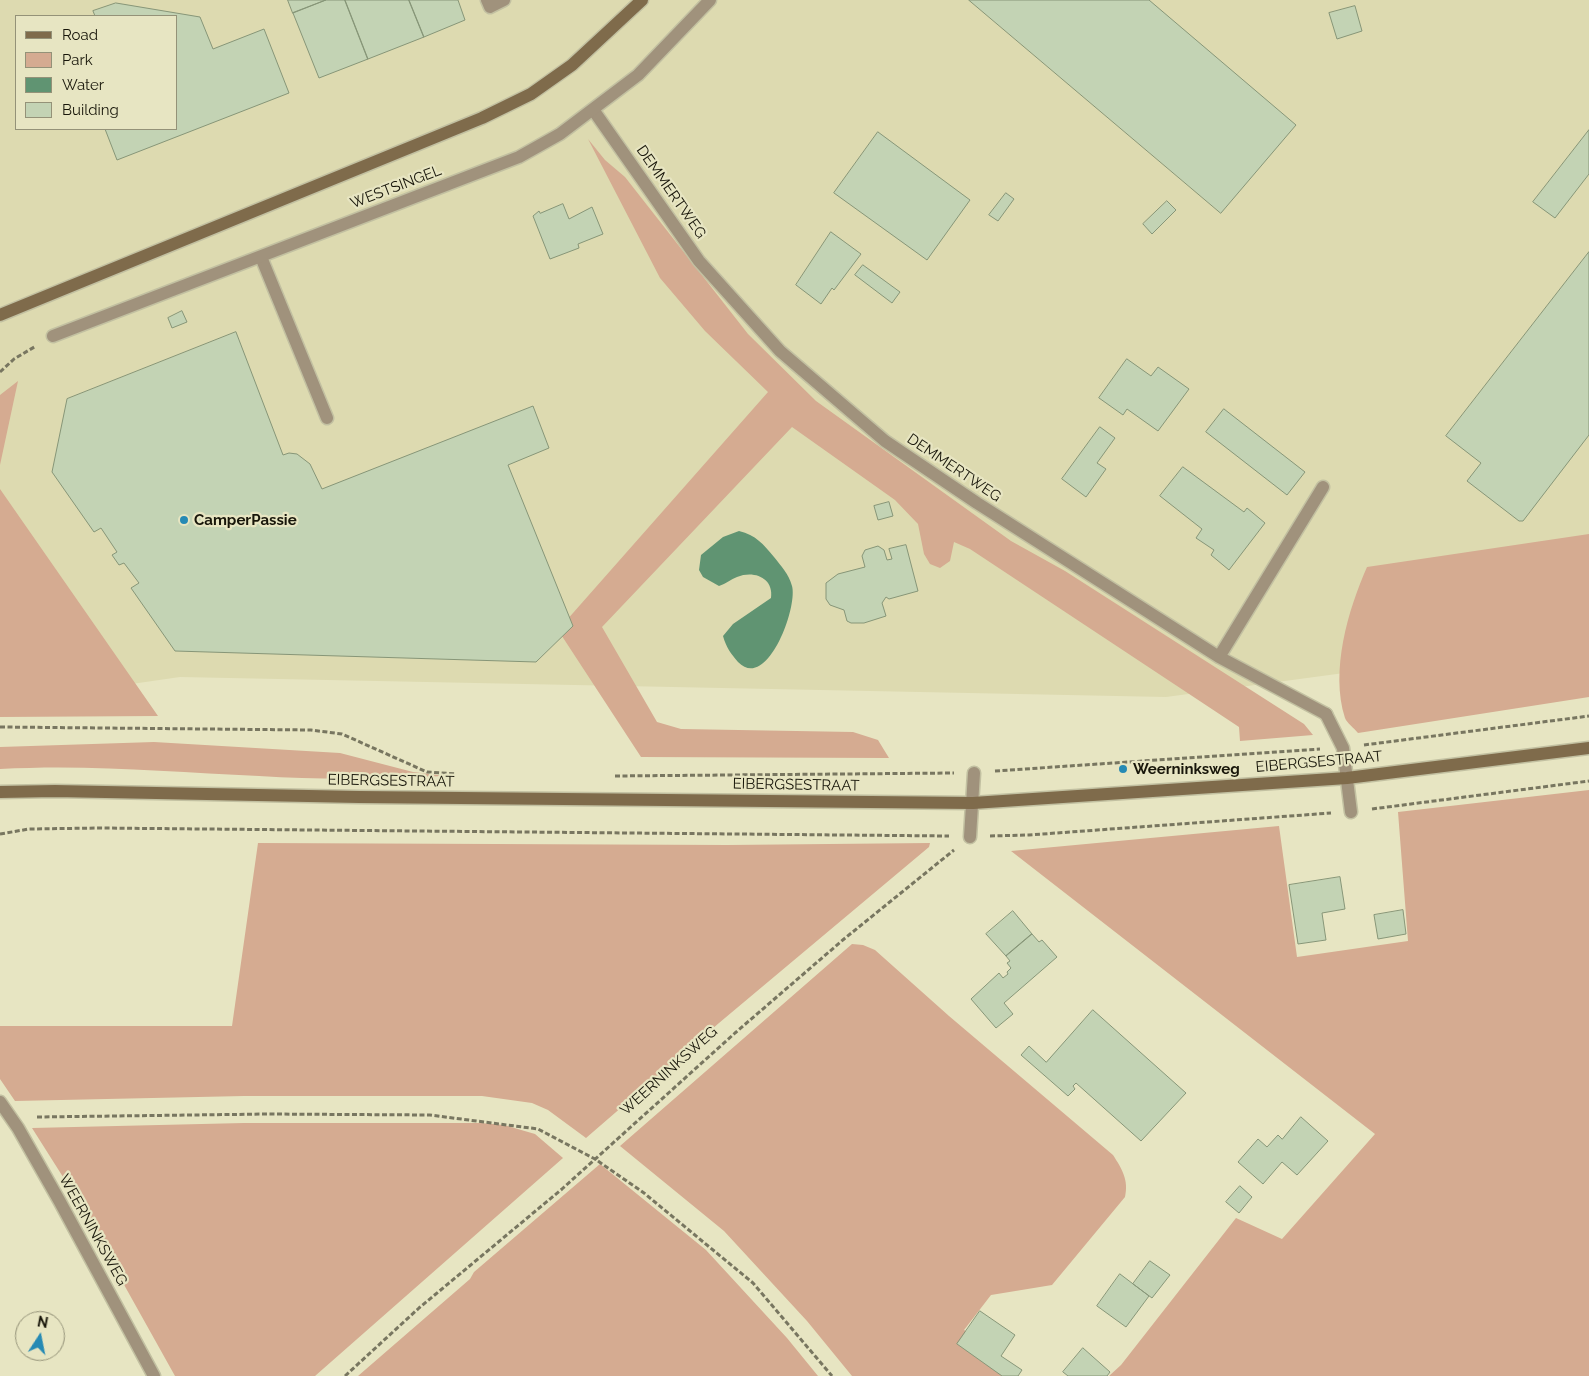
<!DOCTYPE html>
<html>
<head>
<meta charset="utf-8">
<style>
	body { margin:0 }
	#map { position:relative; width:1589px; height:1376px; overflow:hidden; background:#e7e5c2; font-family:Raleway,sans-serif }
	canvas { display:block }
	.legend { position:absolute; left:15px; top:15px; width:162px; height:115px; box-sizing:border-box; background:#e7e5c2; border:1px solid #949278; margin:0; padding:6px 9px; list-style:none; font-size:15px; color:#18160a }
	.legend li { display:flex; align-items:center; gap:10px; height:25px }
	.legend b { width:25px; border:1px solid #949278 }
	.north { position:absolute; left:15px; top:1311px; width:50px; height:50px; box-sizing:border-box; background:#e7e5c2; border:1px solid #949278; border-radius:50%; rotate:11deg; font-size:14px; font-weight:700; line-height:20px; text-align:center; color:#18160a }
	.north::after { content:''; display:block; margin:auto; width:18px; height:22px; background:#268ab4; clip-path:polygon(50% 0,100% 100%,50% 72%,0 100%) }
</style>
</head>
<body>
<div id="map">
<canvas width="1589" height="1376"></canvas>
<ul class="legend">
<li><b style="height:6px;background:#7f6b4b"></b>Road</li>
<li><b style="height:14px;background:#d5ab91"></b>Park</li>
<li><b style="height:14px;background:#609472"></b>Water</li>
<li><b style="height:14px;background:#c3d3b4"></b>Building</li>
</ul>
<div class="north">N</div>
</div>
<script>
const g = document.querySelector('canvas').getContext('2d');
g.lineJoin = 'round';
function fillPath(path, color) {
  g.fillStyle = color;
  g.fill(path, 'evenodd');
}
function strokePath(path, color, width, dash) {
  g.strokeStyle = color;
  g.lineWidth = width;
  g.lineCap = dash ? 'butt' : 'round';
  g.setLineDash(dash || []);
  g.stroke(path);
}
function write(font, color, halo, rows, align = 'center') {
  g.font = font + ' Raleway,sans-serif';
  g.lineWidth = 4.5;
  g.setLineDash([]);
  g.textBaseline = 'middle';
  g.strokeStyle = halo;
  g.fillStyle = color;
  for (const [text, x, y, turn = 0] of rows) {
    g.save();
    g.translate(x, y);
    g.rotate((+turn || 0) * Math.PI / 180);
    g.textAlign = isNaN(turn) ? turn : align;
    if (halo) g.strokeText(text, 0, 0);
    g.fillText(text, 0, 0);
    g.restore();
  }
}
fillPath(new Path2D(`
	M0 0H1589V640L1166 697 180 677 0 703ZM16 16H176V129H16Z`), '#dddab0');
fillPath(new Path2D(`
	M588 139 605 160 625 177 748 334 816 401 1011 541 1065 571 1304 724 1313 735 1240 741 1239 727 970 549 954 542 950 561 940 568 930 564 924 554 918 524 895 500 792 427 602 627 657 722 681 729 853 732 878 740 889 758 641 757 558 630 768 392 705 331 660 278Z
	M18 381 0 465V395Z
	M0 489 158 716 0 717Z
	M1589 534V697L1358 733C1354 728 1347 723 1345 718 1330 671 1348 610 1367 567Z
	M154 742 340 753 413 772 445 776C383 779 321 780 259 776 173 772 87 764 0 769V747Z
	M1589 790V1376H1109L1121 1365 1236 1218 1282 1239 1375 1134 1011 851 1279 826 1297 957 1408 941 1398 812Z
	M258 843 728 845 930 843 929 847 719 1023 586 1138 548 1110 532 1103 482 1096H244L15 1101 0 1079V1026H232Z
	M852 944 863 945 875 950 949 1016 1113 1155C1122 1169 1129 1180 1125 1197L1052 1285 991 1295 964 1330 976 1336 1002 1376H852L807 1321 724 1231 620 1146Z
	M244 1123H481L504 1125 535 1134 563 1158 315 1376H175L70 1188 32 1128Z
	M600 1164 706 1250 787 1338 818 1376H358L470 1279 474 1272Z`), '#d5ab91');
fillPath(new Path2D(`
	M739 531C756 535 763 544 774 557 781 566 789 574 792 586 798 607 767 692 738 662 731 654 726 647 723 636L733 624 771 598C774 578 754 570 737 577 731 579 726 584 719 586L703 577 699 570 701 555 723 537Z`), '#609472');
const building = new Path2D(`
	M288 0H326L293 13Z
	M326 0H345L368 59 319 78 293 13Z
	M345 0H409L424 37 368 59Z
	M409 0H458L465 20 424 37Z
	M969 0H1149L1296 125 1221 213Z
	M116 3 200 17 213 49 264 29 289 93 117 160 105 129H176V16H95L93 11Z
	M1355 6 1362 31 1337 39 1329 13Z
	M1589 130V174L1555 218 1533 202Z
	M878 132 970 200 927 260 834 193Z
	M1006 193 1014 199 998 221 989 215Z
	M1167 201 1176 210 1152 234 1143 224Z
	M563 204 569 219 592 207 603 234 578 244 579 248 550 259 533 216 539 211 540 213Z
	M831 232 861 254 834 290 832 288 821 304 796 285Z
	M1589 252V435L1523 521H1519L1467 481 1481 463 1446 436Z
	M863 265 900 292 892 303 855 275Z
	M182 311 187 322 172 328 168 318Z
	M236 332 283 455 289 453 297 454 310 464 322 489 533 406 549 448 508 465 573 626 536 662 175 651 131 588 139 583 124 563 119 565 112 555 117 552 101 528 94 532 52 472 67 399Z
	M1127 359 1151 376 1158 367 1189 389 1158 431 1127 409 1123 415 1099 398Z
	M1224 409 1305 472 1287 495 1206 432Z
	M1100 427 1115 438 1097 463 1106 469 1086 497 1062 479Z
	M1183 467 1244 512 1247 508 1265 523 1229 570 1211 555 1214 550 1196 538 1202 529 1160 496Z
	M889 502 893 516 878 520 874 506Z
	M906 545 918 591 889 599 886 597 882 603 886 616 864 623H851L847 621 844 610 830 605 826 599V583L838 574 865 567 862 556 865 550 878 546 884 550 887 560 892 559 889 549Z
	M1340 877 1345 909 1322 913 1326 940 1298 944 1289 885Z
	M1403 910 1406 934 1378 939 1374 915Z
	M1013 911 1032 934 1006 956 986 934Z
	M1032 934 1039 942 1042 940 1057 957 1004 1003 1013 1014 996 1028 971 999 999 973 1003 978 1008 974 1007 972 1011 968 1007 963 1010 961 1006 956Z
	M1093 1010 1186 1093 1141 1141 1076 1083 1073 1086 1075 1089 1068 1096 1021 1055 1029 1046 1046 1062Z
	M1301 1117 1328 1141 1297 1175 1282 1162 1263 1184 1238 1162 1258 1139 1267 1147 1278 1135 1282 1139Z
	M1240 1186 1252 1197 1239 1213 1226 1202Z
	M1150 1261 1170 1275 1152 1298 1133 1284Z
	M1120 1274 1149 1296 1126 1327 1097 1306Z
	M980 1311 1015 1335 1001 1356 1022 1370 1018 1376H1002L957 1344Z
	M1083 1348 1110 1372 1107 1376H1068L1063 1372Z`);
fillPath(building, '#c3d3b4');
strokePath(building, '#879678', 1);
const lane = new Path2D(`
	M487 0 490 7 504 0
	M594 111 699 261 780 351 885 441 977 503 1219 657 1326 714
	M261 257 327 418
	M1219 657 1323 487`);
const street = new Path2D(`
	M53 336 519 157 560 134 638 75 710 0
	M1326 714 1343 748 1351 812
	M970 837 974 773
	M0 1102 18 1128 60 1202 154 1376`);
const secondary = new Path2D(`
	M0 315 482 118 531 94 572 65 642 0
	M0 792 55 791 359 797 973 803 1347 778 1589 748`);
strokePath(lane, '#c2c0a1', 15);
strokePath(street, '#c2c0a1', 15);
strokePath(secondary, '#c2c0a1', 15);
strokePath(new Path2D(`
	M0 372 14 359 36 346
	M0 727 311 730 342 734 427 772 456 774
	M1364 745 1589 716
	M995 771 1320 749
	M615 776 954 773
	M1372 809 1589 781
	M0 834 29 829 99 828 949 836
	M990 836 1029 835 1331 813
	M37 1117 269 1114 430 1115 538 1129 595 1159 644 1193 753 1283 832 1376
	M345 1376 419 1308 562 1189 735 1033 844 939 954 850`), '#787660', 3, [5, 2.5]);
strokePath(lane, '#a0927c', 12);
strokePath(street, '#a0927c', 12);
strokePath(secondary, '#7f6b4b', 12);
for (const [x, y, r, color] of [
	[184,520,5,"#268ab4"],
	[1123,769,5,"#268ab4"]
]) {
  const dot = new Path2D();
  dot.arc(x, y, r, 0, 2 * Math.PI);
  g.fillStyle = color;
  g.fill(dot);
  strokePath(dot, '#e7e5c2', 2);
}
write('15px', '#18160a', '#e7e5c2', [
	["WESTSINGEL",396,187,-21],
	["DEMMERTWEG",671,192,55],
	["DEMMERTWEG",954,468,34],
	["EIBERGSESTRAAT",1319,762,-5],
	["EIBERGSESTRAAT",391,781,1],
	["EIBERGSESTRAAT",796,785,1],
	["WEERNINKSWEG",669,1071,-42],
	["WEERNINKSWEG",93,1230,61]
]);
write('bold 15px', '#18160a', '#e7e5c2', [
	["CamperPassie",194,520],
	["Weerninksweg",1133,769]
], 'left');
</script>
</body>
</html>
